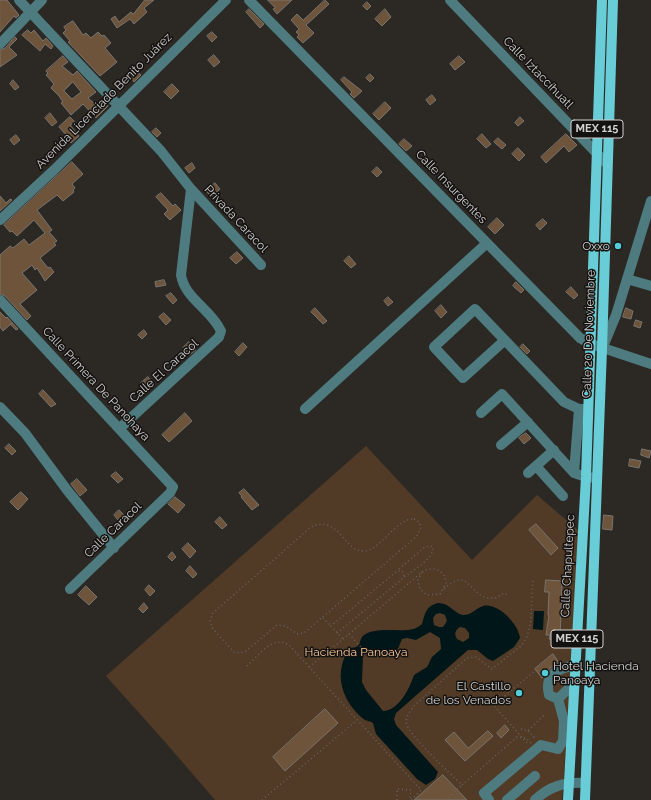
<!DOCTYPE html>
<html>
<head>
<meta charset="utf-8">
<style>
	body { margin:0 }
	canvas { display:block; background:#2c2925 }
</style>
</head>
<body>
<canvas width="651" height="800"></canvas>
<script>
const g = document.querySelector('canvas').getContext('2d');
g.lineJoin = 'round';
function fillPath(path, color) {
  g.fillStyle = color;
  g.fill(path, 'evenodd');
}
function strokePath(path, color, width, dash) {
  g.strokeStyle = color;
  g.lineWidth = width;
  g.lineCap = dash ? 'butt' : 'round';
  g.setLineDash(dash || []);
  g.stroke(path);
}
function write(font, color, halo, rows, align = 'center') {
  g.font = font + ' Raleway,sans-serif';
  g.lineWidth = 3;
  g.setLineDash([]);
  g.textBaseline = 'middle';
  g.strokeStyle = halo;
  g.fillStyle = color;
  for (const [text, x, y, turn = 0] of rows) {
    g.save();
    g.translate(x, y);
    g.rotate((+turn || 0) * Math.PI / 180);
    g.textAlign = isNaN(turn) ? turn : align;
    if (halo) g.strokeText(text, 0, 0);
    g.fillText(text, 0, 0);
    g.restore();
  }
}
fillPath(new Path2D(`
	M366 446 472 560 537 495 579 531 569 708 562 800H215L166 743 106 676Z`), '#523b26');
fillPath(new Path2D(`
	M438 603C450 603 453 613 463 615 472 615 476 608 483 606 498 602 519 625 520 638L514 647 493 661 488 659 477 650H468L396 713 394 719 396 725 438 772 435 779 426 785 417 779 376 734 373 723C370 721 367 721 365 720 342 703 332 672 350 648 364 647 357 641 364 635 382 624 409 637 422 624 425 613 426 606 438 603ZM440 613 445 615 447 621 443 627H439L434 625 433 618 436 614ZM460 627 465 628 469 633V638L463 642 457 639C454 634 455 630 460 627ZM430 632 440 638 441 649 432 657 427 667 414 675C410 687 399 711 383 711L366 690 362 682 363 654 369 651H397L402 639 407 638 416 640Z
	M534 611H544L543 630 533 629Z`), '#001619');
const building = new Path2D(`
	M0 0H7L19 15 16 18 14 16 0 32Z
	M145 0H154L144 8 147 12 134 24 130 19 117 28 111 19 115 16 119 22 131 12 133 14Z
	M268 0H292L277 14 273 9 275 8Z
	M325 0 329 4 306 25 314 33 303 43 297 37 299 35 296 32 299 29 291 20 297 14 303 20Z
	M367 2 371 6 367 10 363 6Z
	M249 9 264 24 260 28 246 12Z
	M385 9 391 17 382 26 375 19Z
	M73 21 83 35 86 33 91 38 98 32 102 36 104 35 111 43 105 48 117 62 100 76 68 42 70 41 63 33 66 30 64 27Z
	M28 30 31 33 34 30 43 41 46 38 53 46 51 49 45 44 40 51 22 35Z
	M212 32 217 37 212 42 207 36Z
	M15 37 17 39 9 47 17 55 0 67V50L5 48Z
	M214 55 220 62 214 67 208 60Z
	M63 56 68 62 62 66 73 75 77 71 96 92 88 98 96 105 103 99 108 106 96 118 83 104 71 115 61 103 63 102 59 96 51 88 54 84 46 75 48 73 46 71ZM73 82 81 92 72 99 64 91Z
	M459 56 465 62 455 70 450 64Z
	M138 72 141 75 134 82 131 78Z
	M370 74 374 78 370 82 366 78Z
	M344 77 362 91 354 98 350 94 352 92 341 80Z
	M13 80 19 87 15 90 10 84Z
	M172 84 179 91 171 99 164 92Z
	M432 95 436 100 430 105 426 100Z
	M385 102 391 108 379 120 373 114Z
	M50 113 57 122 52 126 45 118Z
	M70 117 75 122 70 125 79 136 71 143 66 137 67 136 59 127Z
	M520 117 524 121 518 126 515 123Z
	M156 128 161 133 157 137 152 132Z
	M482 134 491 144 486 148 477 139Z
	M566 134 577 145 569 152 564 146 546 163 541 157Z
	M16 135 20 140 14 145 10 140Z
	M498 138 506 145 502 149 494 142Z
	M404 139 412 146 406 151 399 144Z
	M518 148 525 155 519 161 512 154Z
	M72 162 83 174 72 184 75 188 73 190 74 192 63 201 57 195 37 210 52 230 49 232 57 241 54 243 56 245 40 258 48 268 50 267 54 272 45 281 37 268 35 270 32 265 22 273 37 290 20 304 31 316 27 320 5 296 0 294V255L10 246 13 248 24 239 29 245 45 233 34 220 17 236 12 231 10 232 4 225Z
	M192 163 195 168 189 173 185 168Z
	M377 167 382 172 377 177 372 172Z
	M215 183 220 189 212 197 206 191Z
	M161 193 173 206 175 204 181 210 170 220 164 214 168 210 156 197Z
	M0 196 6 203 10 199 12 200 0 211Z
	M497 218 504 225 495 234 488 227Z
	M543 219 547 223 540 230 536 225Z
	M237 252 243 258 236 264 230 258Z
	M349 256 356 264 351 268 344 261Z
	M164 280 166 285 156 287 155 282Z
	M516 282 524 290 521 293 513 286Z
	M571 287 578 295 574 299 566 292Z
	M171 293 177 300 173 304 166 296Z
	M388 297 393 302 388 306 384 301Z
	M441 305 447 312 441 318 435 311Z
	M315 308 327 321 323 324 311 312Z
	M626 308 633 311 631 319 623 317Z
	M0 312 6 318 7 317 18 329 16 330 10 324 12 323 3 331 0 327Z
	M164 313 171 320 166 325 159 317Z
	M636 320 642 322 640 328 634 326Z
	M144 330 147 334 142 339 138 335Z
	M189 342 196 350 189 355 183 348Z
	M243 343 247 347 239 356 235 352Z
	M523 344 530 351 527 354 520 347Z
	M148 377 153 383 147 389 141 383Z
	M43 390 56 404 51 407 39 394Z
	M185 413 192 421 169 442 162 435Z
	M526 433 531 438 524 444 519 438Z
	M9 444 16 451 12 455 5 448Z
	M642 449 651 451 649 458 641 455Z
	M630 459 641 461 639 468 629 466Z
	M116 472 123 479 118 483 111 476Z
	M77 479 87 490 80 496 71 484Z
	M244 489 259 505 252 510 241 497 242 496 239 493Z
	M21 492 28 499 18 510 10 502Z
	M175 497 185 505 178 513 168 504Z
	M119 510 124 515 118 520 114 515Z
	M604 515 613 516 612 530 603 529Z
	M220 517 227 525 222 529 215 522Z
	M536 524 558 548 551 555 529 530Z
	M188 543 196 551 190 558 182 549Z
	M172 552 176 557 172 561 168 557Z
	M190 566 197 574 193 578 186 571Z
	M546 580 562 581 560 640 549 639 550 635H546L549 615H548L549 592H545Z
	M149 585 155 591 150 596 145 590Z
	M86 586 97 597 89 605 78 595Z
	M144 603 148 608 143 613 139 609Z
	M553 654 559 663 550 668 542 678 535 669Z
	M325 709 338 723 285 771 273 757Z
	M505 725 509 730 501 738 497 733Z
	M488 731 493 736 465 761 445 740 454 732 468 748Z
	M443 775 467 800H414L422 793Z`);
fillPath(building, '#6e543b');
strokePath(building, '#787470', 1);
strokePath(new Path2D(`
	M414 519 419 522 421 527 417 536 304 633 297 634 286 626 277 625 246 651 240 653 234 652 213 629 210 621 213 613 311 527C339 514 343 551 363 551 381 551 396 518 414 519Z
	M399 569 425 547 430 546 433 547C434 559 412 571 404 577
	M444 589C468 568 466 589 486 598H495L504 593 508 595
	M323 618 331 626
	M337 633 401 580 404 576 402 571H397L331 626 343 639
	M349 634 422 572C433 565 445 570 446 583L440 594 427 595 420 589 418 580 422 572
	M247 666C258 656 274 633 290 646L421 790 411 800
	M309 667 349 634 371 658
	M521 729 528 731 545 714
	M528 731 535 738
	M527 743 495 707V704L536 670
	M531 743 526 738 517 737 462 785C452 775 407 734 406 722 406 716 411 710 414 706L467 658 476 657 492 669 521 646C535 630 530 601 533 581
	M262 800 356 721
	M397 800V789L411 790 410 800
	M445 800 462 785`), '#666360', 1.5, [1, 3]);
strokePath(new Path2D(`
	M19 0 161 151 191 189 261 265
	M249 0 580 338 591 344 651 364
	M450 0 607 164
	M0 44 42 0
	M0 220 54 170 226 0
	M627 279 651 286
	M0 300 173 487 170 493 70 589
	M505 340 463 378 434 347 475 309 564 402 579 409H588
	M602 349 616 315 651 201
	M0 407 25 433 67 490 114 548
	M305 409 487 243
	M481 413 502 394 574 473 586 477 597 478
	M120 428 219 337 221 331C211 309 185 299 181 275L191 189
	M501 445 528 422
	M536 466 563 496
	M528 473 554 450
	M574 473 579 409
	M558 699 567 690 574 691
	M489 800 484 793 541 745 558 749 563 741 564 721 558 699 549 695C544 674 557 669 575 665
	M507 800 535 776
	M535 800C550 786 564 782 585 783`), '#4d7b7f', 10);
strokePath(new Path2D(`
	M568 800 586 477 602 0
	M585 800 602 349 613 0`), '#68cdd6', 10);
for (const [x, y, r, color] of [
	[618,246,4,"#52ccd6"],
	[545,673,4,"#52ccd6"],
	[519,693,4,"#52ccd6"]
]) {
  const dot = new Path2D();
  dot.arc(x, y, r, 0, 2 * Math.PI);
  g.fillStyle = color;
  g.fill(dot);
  strokePath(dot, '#131210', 1.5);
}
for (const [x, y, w] of [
	[597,129,52],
	[577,639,52]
]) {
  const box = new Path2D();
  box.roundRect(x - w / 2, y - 9, w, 18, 3);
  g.fillStyle = '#131210';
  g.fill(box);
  strokePath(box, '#d3d1cf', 1);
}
write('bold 11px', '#d3d1cf', null, [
	["MEX 115",597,129],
	["MEX 115",577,639]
]);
write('12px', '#d3d1cf', '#131210', [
	["Calle Iztaccíhuatl",538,73,46],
	["Avenida Licenciado Benito Juárez",104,101,-45],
	["Calle Insurgentes",451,187,46],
	["Privada Caracol",236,219,47],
	["Calle 20 De Noviembre",589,334,-88],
	["Calle El Caracol",164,371,-42],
	["Calle Primera De Panohaya",96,384,47],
	["Calle Caracol",113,530,-44],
	["Calle Chapultepec",568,566,-87]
]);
write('12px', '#d3d1cf', '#131210', [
	["Oxxo",610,246],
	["Hotel Hacienda",553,666,"left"],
	["Panoaya",553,680,"left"],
	["El Castillo",511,686],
	["de los Venados",511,700]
], 'right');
write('12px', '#fac99c', '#131210', [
	["Hacienda Panoaya",356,652]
]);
</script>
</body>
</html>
